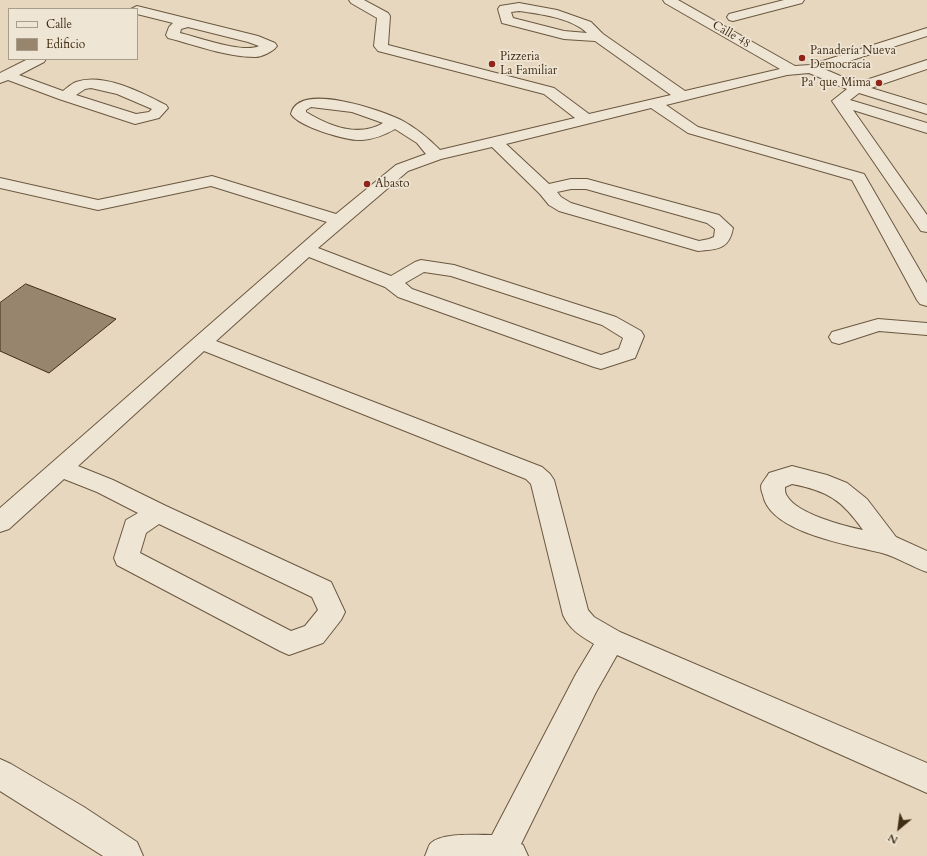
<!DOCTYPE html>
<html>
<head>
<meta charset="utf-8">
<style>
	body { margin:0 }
	#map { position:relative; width:927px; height:856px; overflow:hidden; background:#e7d7bf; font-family:Cardo,serif }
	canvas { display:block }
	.legend { position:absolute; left:8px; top:8px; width:130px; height:52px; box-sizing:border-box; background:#efe5d5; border:1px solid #a99c88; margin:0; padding:5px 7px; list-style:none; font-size:12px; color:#402e14 }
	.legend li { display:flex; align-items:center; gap:8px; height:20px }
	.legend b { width:20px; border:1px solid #a99c88 }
	.north { position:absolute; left:879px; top:808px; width:40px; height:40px; -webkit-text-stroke:3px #efe5d5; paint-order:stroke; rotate:209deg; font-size:11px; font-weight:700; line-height:16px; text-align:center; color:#402e14 }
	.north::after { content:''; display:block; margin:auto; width:14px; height:18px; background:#402e14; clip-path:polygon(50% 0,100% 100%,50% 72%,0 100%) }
</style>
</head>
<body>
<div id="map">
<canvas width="927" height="856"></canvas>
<ul class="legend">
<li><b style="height:5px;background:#efe5d5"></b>Calle</li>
<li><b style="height:11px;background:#97866d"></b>Edificio</li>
</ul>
<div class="north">N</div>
</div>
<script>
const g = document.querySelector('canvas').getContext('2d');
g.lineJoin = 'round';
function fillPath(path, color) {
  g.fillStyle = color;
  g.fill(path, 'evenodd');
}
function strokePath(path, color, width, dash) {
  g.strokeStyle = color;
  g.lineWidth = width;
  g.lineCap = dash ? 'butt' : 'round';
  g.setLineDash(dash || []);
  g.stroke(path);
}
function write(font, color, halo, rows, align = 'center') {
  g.font = font + ' Cardo,serif';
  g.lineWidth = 3.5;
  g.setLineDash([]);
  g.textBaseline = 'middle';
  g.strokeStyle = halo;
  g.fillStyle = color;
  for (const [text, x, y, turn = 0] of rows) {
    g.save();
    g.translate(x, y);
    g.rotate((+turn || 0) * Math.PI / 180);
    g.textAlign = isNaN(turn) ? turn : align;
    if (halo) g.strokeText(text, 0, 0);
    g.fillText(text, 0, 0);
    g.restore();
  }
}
const building = new Path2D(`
	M26 284 116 319 49 373 0 351V303Z`);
fillPath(building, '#97866d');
strokePath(building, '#402e14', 1);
const minor = new Path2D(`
	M349 0H364L388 13 390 16 388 45 554 88 589 114 671 95 595 41 564 39 502 23 498 9 500 6 519 3 557 10 591 22 603 34 685 91 780 69 665 3 663 0H678L795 66 810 65 927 28V36L824 69 857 83 927 60V69L871 88 927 105V114L859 93 850 100 927 123V133L853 110 927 215V232L921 231 832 101 847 89 809 73 787 75 666 105 698 127 864 174 927 283V306L920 304 917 300 852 180 688 133 651 108 506 144 549 184 571 179H587L719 215 733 228C729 250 717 249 698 251L559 211 549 205 540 194 492 147 441 159 408 171 318 248 391 276 415 262 421 260 454 265 616 317 641 331 644 336 635 358 601 369 594 367 398 297 385 287 309 257 216 341 542 467 550 474 554 480 588 610 594 617 620 632 927 763V793L617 655 596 692 521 844 523 845 528 856H425C427 852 428 847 430 844 440 832 477 835 492 835L576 674 594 644C581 636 570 630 563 615L531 484 526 479 204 351 78 466 113 480 166 506 331 582 345 612 341 620 323 643 289 655 280 651 117 565 114 558 126 520 138 513 97 492 64 479 9 529 0 532V508L327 222 211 186 98 210 0 188V178L98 200 212 176 336 214 396 165 426 154 417 143 395 129C385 135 374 139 362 140 347 141 299 127 291 114 298 81 381 110 401 120 416 128 428 138 440 150L575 118 544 94 378 51 374 46 377 18 351 3ZM519 11C540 14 572 18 587 33L564 31 513 18 511 12ZM311 107 352 112 383 123C358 138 329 126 306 112V110ZM571 189H586L707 223 715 229 714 237 709 239 699 241 571 203 561 197 557 192ZM424 272 451 276 602 325 623 338 619 349 601 355 412 289 405 283ZM159 524 312 597 318 610 305 626 291 631 140 553 146 533Z
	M784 0H804L802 3 733 21 729 20 727 17 729 14Z
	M137 6 258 36 275 43 277 46C273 52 261 57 255 57 226 57 196 45 168 38L166 35 169 27 173 23 137 14V9H131ZM188 27 248 42 259 46C244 54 197 37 180 33L181 29Z
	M28 59H46L44 62 19 75 63 91C67 88 71 84 76 82 103 72 143 93 166 105L168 108 159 118 135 124 59 99 8 80 0 83V73ZM91 88 117 94 152 109 149 112 136 114 76 95 85 89Z
	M878 319 927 323V335L879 331 839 344 832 342 829 337 832 332Z
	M792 466 827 475 847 483 867 499 896 537 927 551V572C912 567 897 557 882 553 851 545 770 533 763 495 762 493 761 489 761 486 762 482 767 477 769 473ZM792 484C828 491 842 500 863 530 844 526 797 514 787 496 785 494 785 490 785 487Z
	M0 759 11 764 84 807 137 842 143 856H103L0 791Z`);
strokePath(minor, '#6a583f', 2);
fillPath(minor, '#efe5d5');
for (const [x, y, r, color] of [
	[802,58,4,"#8f2418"],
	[492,64,4,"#8f2418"],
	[879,83,4,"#8f2418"],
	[367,184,4,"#8f2418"]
]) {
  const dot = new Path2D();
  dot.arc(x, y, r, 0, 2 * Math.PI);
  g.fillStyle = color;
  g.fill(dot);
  strokePath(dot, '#efe5d5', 1.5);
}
write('12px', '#402e14', '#efe5d5', [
	["Calle 48",731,35,30]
]);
write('12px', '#402e14', '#efe5d5', [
	["Panadería Nueva",810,51],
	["Democracia",810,65],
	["Pizzeria",500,57],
	["La Familiar",500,71],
	["Pa' que Mima",871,83,"right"],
	["Abasto",375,184]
], 'left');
</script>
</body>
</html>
